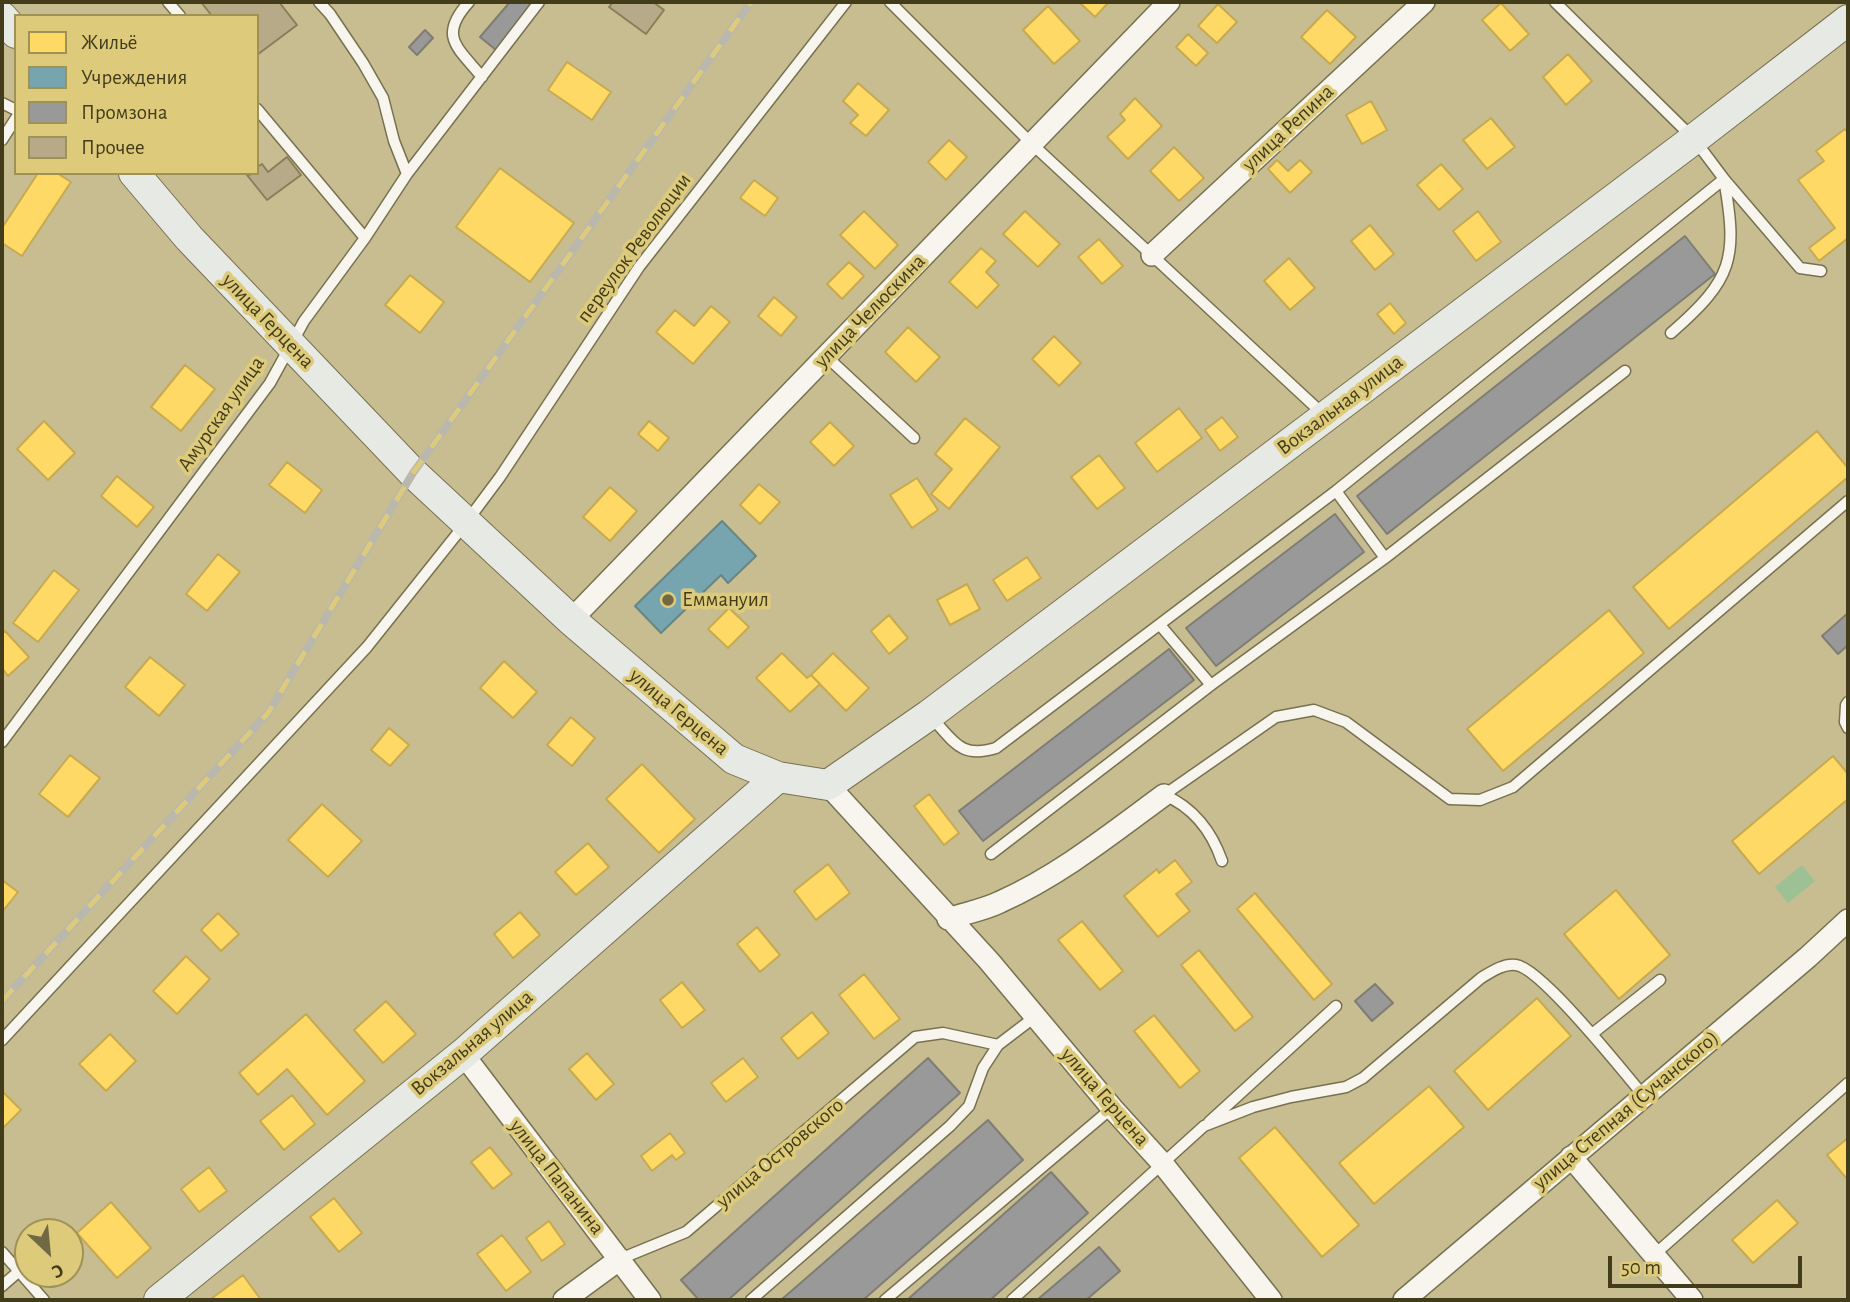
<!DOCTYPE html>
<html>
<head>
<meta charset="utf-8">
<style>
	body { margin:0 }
	#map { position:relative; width:1850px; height:1302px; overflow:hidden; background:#c7bd91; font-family:"Alegreya Sans",sans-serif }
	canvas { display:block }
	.frame { position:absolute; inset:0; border:4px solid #433c1b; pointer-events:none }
	.legend { position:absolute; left:14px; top:14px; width:245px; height:161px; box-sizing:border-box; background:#ddcb7b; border:2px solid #9f9255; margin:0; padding:9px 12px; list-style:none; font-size:21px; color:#433c1b }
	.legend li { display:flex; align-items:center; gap:14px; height:35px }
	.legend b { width:35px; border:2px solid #9f9255 }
	.north { position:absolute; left:14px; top:1218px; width:70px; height:70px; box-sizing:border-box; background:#ddcb7b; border:2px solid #9f9255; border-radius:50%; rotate:154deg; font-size:19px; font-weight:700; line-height:28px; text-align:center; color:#433c1b }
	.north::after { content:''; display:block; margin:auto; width:24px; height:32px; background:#716944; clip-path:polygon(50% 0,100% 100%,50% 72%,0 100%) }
	.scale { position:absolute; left:1608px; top:1256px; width:194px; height:32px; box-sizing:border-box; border:4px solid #433c1b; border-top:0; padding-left:9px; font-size:21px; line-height:24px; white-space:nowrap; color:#433c1b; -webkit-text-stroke:5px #ddcb7b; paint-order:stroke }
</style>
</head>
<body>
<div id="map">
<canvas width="1850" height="1302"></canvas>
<div class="frame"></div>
<ul class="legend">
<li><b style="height:19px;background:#ffd966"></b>Жильё</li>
<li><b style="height:19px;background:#76a5af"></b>Учреждения</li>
<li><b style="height:19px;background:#999"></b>Промзона</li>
<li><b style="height:19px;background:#b6aa88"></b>Прочее</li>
</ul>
<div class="north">С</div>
<div class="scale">50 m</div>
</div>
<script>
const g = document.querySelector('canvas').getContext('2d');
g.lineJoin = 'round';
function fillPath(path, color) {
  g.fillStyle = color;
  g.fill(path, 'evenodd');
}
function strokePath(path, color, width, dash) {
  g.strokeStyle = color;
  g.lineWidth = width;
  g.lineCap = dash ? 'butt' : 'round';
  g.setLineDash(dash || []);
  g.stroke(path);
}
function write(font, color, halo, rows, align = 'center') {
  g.font = font + ' "Alegreya Sans",sans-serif';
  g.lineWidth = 7;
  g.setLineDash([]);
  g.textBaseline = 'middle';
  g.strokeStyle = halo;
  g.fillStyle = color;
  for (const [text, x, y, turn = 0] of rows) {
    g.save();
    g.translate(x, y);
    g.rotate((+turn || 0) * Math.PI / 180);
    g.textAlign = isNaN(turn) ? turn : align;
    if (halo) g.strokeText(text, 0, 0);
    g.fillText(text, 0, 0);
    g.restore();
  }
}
fillPath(new Path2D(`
	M1802 865 1815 881 1788 903 1775 887Z`), '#9dc195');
const homes = new Path2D(`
	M1079 2H1109L1095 17Z
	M1501 3 1529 34 1510 51 1482 20Z
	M1218 4 1237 22 1217 43 1198 26Z
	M1048 6 1080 41 1054 64 1023 30Z
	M1327 10 1356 37 1330 64 1301 37Z
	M1188 34 1208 53 1196 66 1176 47Z
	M1568 54 1592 81 1566 105 1543 77Z
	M567 62 611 92 592 120 548 90Z
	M858 83 889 110 866 136 850 123 858 115 843 101Z
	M1135 98 1162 126 1128 159 1107 137 1125 120 1120 114Z
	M1371 101 1387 130 1362 144 1346 115Z
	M1491 118 1515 147 1487 169 1463 140Z
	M1845 129 1848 133V238L1819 261 1809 248 1835 228 1798 180 1824 161 1816 151Z
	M949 140 967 157 946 180 928 162Z
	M1174 147 1204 178 1179 201 1150 171Z
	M1277 160 1288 171 1300 160 1312 172 1290 193 1268 169Z
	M1441 164 1463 189 1439 210 1417 185Z
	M500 168 574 223 530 282 456 227Z
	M38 173H57L71 182 22 256 2 243V228Z
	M754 180 778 198 765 216 740 198Z
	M864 211 898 245 875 269 840 235Z
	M1025 211 1060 244 1038 267 1003 234Z
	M1478 211 1501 242 1476 261 1453 231Z
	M1370 225 1394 254 1375 270 1351 241Z
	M1099 239 1123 266 1102 284 1078 257Z
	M981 248 996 261 986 272 999 285 977 308 949 282Z
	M1289 258 1315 288 1290 310 1264 281Z
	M849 262 864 276 842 299 827 284Z
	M410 275 444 302 420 333 385 305Z
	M774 297 797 317 781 336 758 316Z
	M1390 303 1406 323 1394 334 1377 314Z
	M711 306 730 322 693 364 656 332 675 310 694 326Z
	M908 327 940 357 916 382 885 352Z
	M1054 336 1081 363 1059 386 1032 359Z
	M185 365 215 389 181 431 151 407Z
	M1179 408 1202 438 1157 472 1135 443Z
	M1222 417 1238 437 1220 451 1205 430Z
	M965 418 1000 447 949 509 931 494 952 469 935 454Z
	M44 421 75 453 48 480 17 449Z
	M649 421 669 438 658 451 638 434Z
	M830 422 854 446 834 466 810 442Z
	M1817 431 1848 468V477L1669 629 1633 587Z
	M1099 455 1125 488 1097 509 1071 477Z
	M287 462 322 490 305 513 269 485Z
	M117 476 154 507 137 527 101 496Z
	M917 478 938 510 912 528 890 495Z
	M759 484 780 502 760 524 740 505Z
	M610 487 637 511 610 541 583 517Z
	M218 554 240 572 207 611 186 594Z
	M1027 557 1041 578 1007 601 993 580Z
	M54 570 79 590 38 642 13 623Z
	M967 584 980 609 950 625 937 600Z
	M729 608 749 627 728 648 708 629Z
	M1609 610 1644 653 1503 771 1467 729Z
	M889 615 908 638 889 654 871 631Z
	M5 631 29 657 8 676 2 668V634Z
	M782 653 807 678 811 675 820 684 790 712 756 678Z
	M833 653 869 688 846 711 811 675Z
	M150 657 185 685 159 716 125 687Z
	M504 661 537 692 513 718 480 688Z
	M571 717 595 738 572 766 547 745Z
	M389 728 409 745 390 766 371 750Z
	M70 755 100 778 68 817 39 794Z
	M1833 756 1848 774V799L1759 874 1732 841Z
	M642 764 695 819 659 853 606 799Z
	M929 794 959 833 944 845 914 806Z
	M322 804 362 841 328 877 288 840Z
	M588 843 609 867 576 895 555 872Z
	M1175 860 1192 882 1176 894 1190 911 1158 937 1124 896 1157 869 1159 873Z
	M828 864 850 893 816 920 794 891Z
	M2 880 18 892 2 912Z
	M1616 890 1670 955 1619 999 1564 934Z
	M1255 893 1332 984 1314 1000 1237 909Z
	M520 912 540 935 513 958 494 934Z
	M218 913 239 934 221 951 201 930Z
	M1082 921 1123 971 1100 990 1058 940Z
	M757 927 780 955 760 972 737 944Z
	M1199 950 1253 1017 1235 1031 1181 965Z
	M186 956 210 979 177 1014 153 991Z
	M864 974 900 1019 874 1039 839 995Z
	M682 982 705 1010 682 1028 660 1000Z
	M1537 998 1571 1036 1488 1110 1454 1071Z
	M386 1001 416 1034 383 1063 354 1030Z
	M812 1012 829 1033 798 1059 781 1038Z
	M306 1014 365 1081 327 1115 287 1069 258 1095 239 1073Z
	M1154 1015 1200 1071 1180 1088 1134 1031Z
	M110 1034 136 1061 106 1091 79 1064Z
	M587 1053 614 1084 596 1100 569 1069Z
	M743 1058 758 1077 726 1102 711 1083Z
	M1429 1086 1464 1127 1374 1204 1339 1163Z
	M2 1091 21 1110 2 1129Z
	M292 1095 315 1124 284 1150 260 1121Z
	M1275 1127 1359 1225 1322 1257 1239 1158Z
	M670 1133 685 1153 676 1160 672 1155 652 1171 641 1156Z
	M1848 1138V1178L1847 1179 1827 1155Z
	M490 1147 512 1174 493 1189 471 1162Z
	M209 1167 227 1191 199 1212 181 1189Z
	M334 1198 362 1233 339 1252 310 1217Z
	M1777 1200 1798 1223 1753 1263 1732 1240Z
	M111 1202 151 1248 117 1278 77 1233Z
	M549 1221 565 1244 542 1261 526 1238Z
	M502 1235 531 1272 506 1291 477 1254Z
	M243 1275 261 1300H212L211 1299Z`);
fillPath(homes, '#ffd966');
strokePath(homes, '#c7aa50', 2);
const public = new Path2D(`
	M722 521 756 556 728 583 721 575 661 633 635 606Z`);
fillPath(public, '#76a5af');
strokePath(public, '#678683', 2);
const industry = new Path2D(`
	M510 2H536L496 50 480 37Z
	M425 30 433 38 417 55 409 47Z
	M1685 236 1715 274 1387 534 1357 496Z
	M1335 514 1364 552 1216 666 1186 628Z
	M1848 613V645L1838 654 1822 636Z
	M1169 649 1194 680 983 841 959 811Z
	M1375 984 1393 1003 1372 1021 1355 1001Z
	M928 1058 960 1093 728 1300H699L681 1280Z
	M988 1120 1023 1160 863 1300H781Z
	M1051 1172 1088 1213 990 1300H907Z
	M1099 1247 1120 1271 1086 1300H1037Z`);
fillPath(industry, '#999');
strokePath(industry, '#7f7d73', 2);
const building = new Path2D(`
	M201 2H279L297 25 257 55V16H212Z
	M613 2H653L664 10 646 34 609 7Z
	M287 157 301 175 267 200 247 175 257 173V167L262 164 268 172Z`);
fillPath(building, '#b6aa88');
strokePath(building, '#8a7e59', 2);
const lane = new Path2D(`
	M168 2 180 16
	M319 2 330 14 363 63 383 98 394 141 407 174
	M469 2C438 36 457 47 482 77
	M890 2 1032 144 1323 414
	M1555 2 1694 139 1724 179 1800 268 1821 271
	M2 103 16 110
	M257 109 365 238
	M2 140 16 118
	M827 357 914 438
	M1336 491 1385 558
	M1160 625 1211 685
	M1848 702 1846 705 1845 722 1848 728
	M931 717C954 741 960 759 996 748L1336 491 1724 179C1738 259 1733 279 1671 333
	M2 742 270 383 304 321 365 238 407 174 539 2
	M1164 795 1276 717 1314 710 1346 722 1450 799 1480 800 1513 787 1848 501
	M1164 795C1193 807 1212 832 1222 861
	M991 854 1211 685 1385 558 1625 371
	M1592 1034 1660 980
	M2 1040 367 647 465 524 500 477 639 267 846 2
	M1209 1122 1336 1006
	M2 1252 44 1300
	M1654 1255 1848 1083
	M620 1259 686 1232 915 1037 943 1033 998 1045
	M2 1286 18 1272
	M751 1300 950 1126 969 1106 983 1068 998 1045 1036 1016
	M885 1300 1112 1108
	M1012 1300 1204 1126 1253 1107 1291 1097 1346 1087 1363 1078 1481 978C1491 972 1504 963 1516 965 1541 968 1623 1071 1643 1095`);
const street = new Path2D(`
	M1152 255 1424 2
	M571 620 1169 2
	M828 785 989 961 1112 1108 1162 1163 1271 1300
	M948 919C965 913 984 910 1000 902 1060 875 1111 834 1164 795
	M463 1054 650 1300
	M1571 1157 1692 1300
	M564 1300 620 1259
	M1404 1300 1808 957 1848 920`);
const secondary = new Path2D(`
	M2 17 16 33
	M134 173 189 238 413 473 571 620 734 759 778 777 828 785 929 715 1694 139 1848 20
	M159 1300 463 1054 778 777`);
strokePath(lane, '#787150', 13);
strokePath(street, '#787150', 24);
strokePath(secondary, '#787150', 32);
strokePath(lane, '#f7f5ee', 10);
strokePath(street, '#f7f5ee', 21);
strokePath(secondary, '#e7eae4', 30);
const rail = new Path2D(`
	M2 1001 268 713 413 473 751 2`);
strokePath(rail, '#bab8ac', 8);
strokePath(rail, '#ddcb7b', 5, [16]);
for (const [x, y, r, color] of [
	[668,600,7,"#716944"]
]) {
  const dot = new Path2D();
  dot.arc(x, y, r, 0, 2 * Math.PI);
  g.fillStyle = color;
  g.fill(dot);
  strokePath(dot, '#ddcb7b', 2.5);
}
write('21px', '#433c1b', '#ddcb7b', [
	["улица Репина",1288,128,-43],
	["переулок Революции",634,248,-54],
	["улица Челюскина",870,311,-46],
	["улица Герцена",268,321,46],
	["Вокзальная улица",1340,405,-37],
	["Амурская улица",221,414,-55],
	["улица Герцена",679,712,40],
	["Вокзальная улица",472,1043,-40],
	["улица Герцена",1105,1097,49],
	["улица Степная (Сучанского)",1626,1110,-40],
	["улица Островского",780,1153,-40],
	["улица Папанина",557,1177,52]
]);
write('21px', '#433c1b', '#ddcb7b', [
	["Еммануил",682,600]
], 'left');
</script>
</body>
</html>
